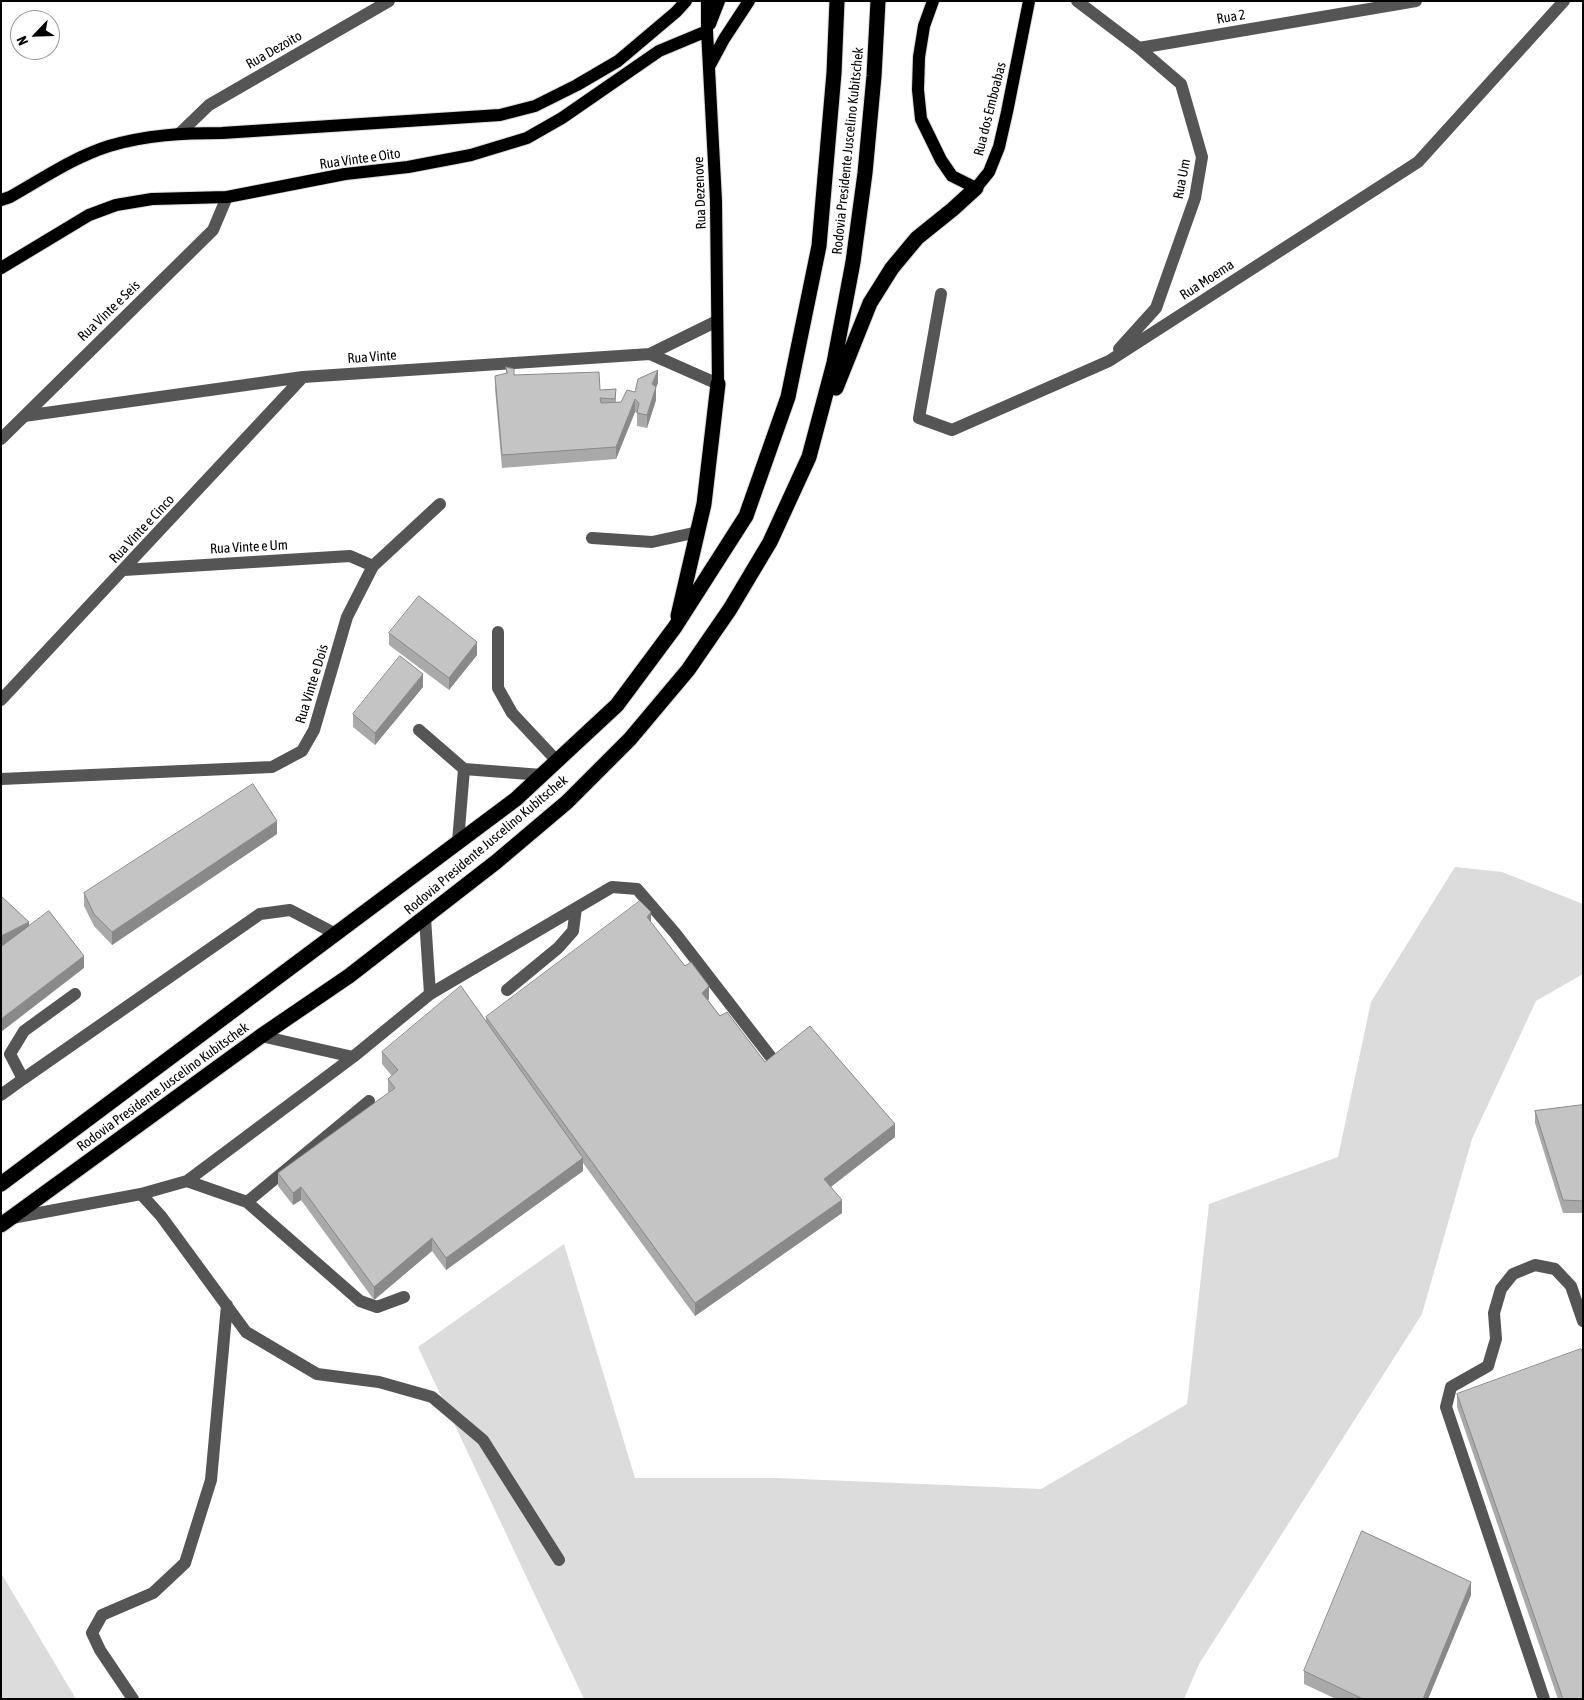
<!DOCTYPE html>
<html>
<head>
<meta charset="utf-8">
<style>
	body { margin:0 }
	#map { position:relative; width:1584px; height:1700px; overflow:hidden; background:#fff; font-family:"Asap Condensed",sans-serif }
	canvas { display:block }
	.frame { position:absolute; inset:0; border:2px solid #000; pointer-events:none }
	.north { position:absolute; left:10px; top:10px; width:50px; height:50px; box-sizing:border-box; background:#fff; border:1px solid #999; border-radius:50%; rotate:246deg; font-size:14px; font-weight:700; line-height:20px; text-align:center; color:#000 }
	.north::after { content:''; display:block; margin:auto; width:18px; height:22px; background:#000; clip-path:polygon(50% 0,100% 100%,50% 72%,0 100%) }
</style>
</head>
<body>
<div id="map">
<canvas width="1584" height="1700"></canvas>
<div class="frame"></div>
<div class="north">N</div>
</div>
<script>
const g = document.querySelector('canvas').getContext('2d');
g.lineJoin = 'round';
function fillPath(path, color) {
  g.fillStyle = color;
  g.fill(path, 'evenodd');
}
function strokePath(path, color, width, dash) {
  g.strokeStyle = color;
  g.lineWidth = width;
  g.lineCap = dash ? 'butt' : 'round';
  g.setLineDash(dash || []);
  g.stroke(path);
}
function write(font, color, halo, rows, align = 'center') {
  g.font = font + ' "Asap Condensed",sans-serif';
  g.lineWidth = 4;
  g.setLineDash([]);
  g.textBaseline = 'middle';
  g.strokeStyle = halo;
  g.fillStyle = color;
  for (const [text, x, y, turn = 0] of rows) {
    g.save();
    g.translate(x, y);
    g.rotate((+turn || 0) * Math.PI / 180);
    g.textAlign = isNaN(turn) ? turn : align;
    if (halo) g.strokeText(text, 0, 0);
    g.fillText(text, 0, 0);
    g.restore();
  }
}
fillPath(new Path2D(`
	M1455 867 1502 872 1583 904V974L1536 1001 1472 1139 1422 1314 1199 1664 1184 1699H584L418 1347 564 1244 635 1478H776L1041 1489 1187 1404 1209 1204 1338 1157 1371 1002Z
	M1 1573 76 1699H1Z`), '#dcdcdc');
const major = new Path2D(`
	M707 1V31L716 201 718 384
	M933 1 924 26 919 57 918 90 921 119 941 160 952 176 976 188 989 172 999 147 1007 112 1029 1
	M710 24 719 1
	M710 65 724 39 749 1
	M1 200 10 197C42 179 74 157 109 146 146 135 183 133 222 133L500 115 535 106 577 85 618 61 676 12 686 1
	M1 268 89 215 116 205 152 199 227 197 345 174 408 167 471 155 527 138 562 118 659 51 707 31`);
const highway = new Path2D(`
	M836 388 870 303 892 268 917 238 953 209 976 188
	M678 616 704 504 718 384
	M1 1184 516 799 617 705 675 627 746 516 788 397 819 246 834 73 837 1
	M1 1225 261 1036 349 976 496 862 567 802 630 739 688 670 730 609 770 542 809 457 834 363 853 262 865 173 874 76 878 1`);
strokePath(major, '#dbdbdb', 14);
strokePath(highway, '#dbdbdb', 17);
strokePath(new Path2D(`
	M1077 1 1139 48 1181 84 1202 157 1195 198 1156 308 1119 349
	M1139 48 1416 1
	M180 133 209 105 389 1
	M941 294 919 418 952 430 1109 361 1418 162 1564 1
	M650 354 717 321
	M24 416 303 377 650 354 718 384
	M1 439 213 230 227 197
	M592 538 652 542 698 532
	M124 570 350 556 373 566
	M498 632V688L512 713 557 761
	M1 700 303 377
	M419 730 464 769 458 842
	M464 769 542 775
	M1 779 272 767 302 751 314 730 347 617 373 566 440 504
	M425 918 430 994
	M507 990 558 948 573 931 576 908
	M75 994 24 1031 10 1054 23 1079 260 914 290 910 336 934
	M261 1036 353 1057
	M1 1095 23 1079
	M187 1181 247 1202 369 1101
	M141 1194 161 1216 246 1332 317 1374 379 1382 432 1397 483 1440 559 1560
	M247 1202 360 1301 377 1307 404 1297
	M12 1218 141 1194 187 1181 353 1057 430 994 612 887 637 889 675 933 777 1065
	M133 1699 100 1650 92 1633 102 1615 153 1593 185 1563 211 1480 227 1305
	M1544 1699 1446 1407 1451 1387 1488 1366 1496 1339 1494 1313 1501 1289 1513 1274 1535 1265 1555 1269 1571 1286 1583 1321`), '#555', 12);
strokePath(major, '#000', 12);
strokePath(highway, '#000', 15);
fillPath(new Path2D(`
	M506 367 514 375 600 390 616 389V402H621L635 392 658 383 656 387V400L647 428 637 426V413L635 412 616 459 502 468 495 389V376L506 374Z
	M389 633 477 655 449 690 389 645Z
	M423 687 375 745 353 727V714Z
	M277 834 112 945 94 926 84 906V893Z
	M651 922 709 999 708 1000 720 1016 765 1062 895 1137 831 1187 842 1213 695 1316 583 1163V1171L446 1270 432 1251 374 1300 301 1200 293 1205 278 1186V1173L389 1093 388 1092V1079L392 1076 382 1064V1052L486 1022V1017Z
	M1583 1105V1213H1563L1535 1123V1111Z
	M1457 1394 1583 1699H1558L1457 1407Z
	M1471 1595 1428 1699H1336L1304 1684V1671Z`), '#a9a9a9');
fillPath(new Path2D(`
	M658 370V383L652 397V384Z
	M656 387V400L647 428V415Z
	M635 399V412L616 459V447Z
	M477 642V655L449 690V678Z
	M423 674V687L375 745V733Z
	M277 821V834L112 945V932Z
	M651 912V925L647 917Z
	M29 922V935L1 949V936Z
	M84 956V968L1 1032V1019Z
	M709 986V999L702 1006V993Z
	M895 1124V1137L824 1192V1179Z
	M583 1158V1171L446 1270V1258Z
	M301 1187V1200L293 1205V1193Z
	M842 1200V1213L695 1316V1303Z
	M432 1238V1251L374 1300V1287Z
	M1471 1582V1595L1428 1699H1423Z`), '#898989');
const building = new Path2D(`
	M506 367 514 369V375L599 372 600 390 616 389 615 399 600 398 601 403 621 402 627 390 635 392 638 379 658 370 652 384 656 387 647 415 637 413 639 403 635 399 616 447 502 455 495 376 507 373Z
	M419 596 477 642 449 678 389 633Z
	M400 656 423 674 375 733 353 714Z
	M253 784 277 821 112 932 94 914 84 893Z
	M1 896 29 922 1 936Z
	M640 901 651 912 647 917 685 966 691 962 709 986 702 993 720 1016 727 1012 765 1062 810 1026 895 1124 824 1179 842 1200 695 1303 486 1017Z
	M49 911 84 956 1 1019V947Z
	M461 986 583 1158 446 1258 432 1238 374 1287 301 1187 293 1193 278 1173 395 1088 388 1079 398 1070 382 1052Z
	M1583 1105V1201L1563 1200 1535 1111Z
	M1581 1349 1583 1353V1699H1563L1457 1394Z
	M1362 1531 1471 1582 1423 1699H1363L1304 1671Z`);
fillPath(building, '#c4c4c4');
strokePath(building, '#898989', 1);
write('14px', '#000', '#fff', [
	["Rua 2",1231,17,-10],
	["Rua Dezoito",274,50,-30],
	["Rua dos Emboabas",990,109,-76],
	["Rodovia Presidente Juscelino Kubitschek",848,151,-84],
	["Rua Vinte e Oito",360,159,-8],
	["Rua Um",1182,179,-79],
	["Rua Dezenove",700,193,-92],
	["Rua Moema",1207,280,-33],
	["Rua Vinte e Seis",109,311,-44],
	["Rua Vinte",372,357,-4],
	["Rua Vinte e Cinco",142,529,-47],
	["Rua Vinte e Um",249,547,-3],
	["Rua Vinte e Dois",312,684,-73],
	["Rodovia Presidente Juscelino Kubitschek",486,845,-40],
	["Rodovia Presidente Juscelino Kubitschek",163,1087,-36]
]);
</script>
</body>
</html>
